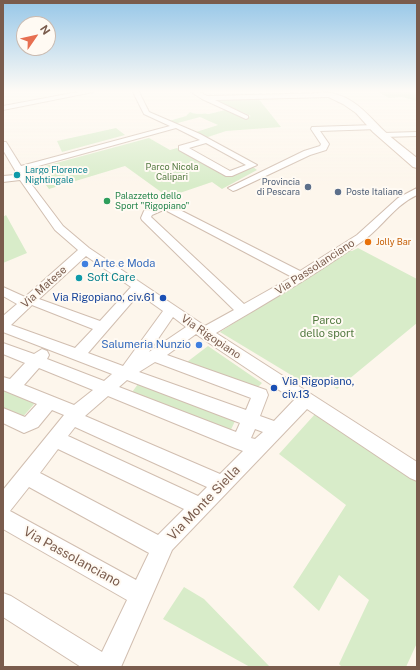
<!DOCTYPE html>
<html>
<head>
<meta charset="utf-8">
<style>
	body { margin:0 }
	#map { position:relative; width:420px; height:670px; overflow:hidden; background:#fdf6ec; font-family:"Public Sans",sans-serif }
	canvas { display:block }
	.frame { position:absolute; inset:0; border:4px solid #7a5c4d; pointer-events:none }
	.north { position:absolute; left:16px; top:16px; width:40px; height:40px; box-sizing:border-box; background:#fffaf3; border:1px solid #cabbb1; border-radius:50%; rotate:56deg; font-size:11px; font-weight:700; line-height:16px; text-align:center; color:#7a5c4d }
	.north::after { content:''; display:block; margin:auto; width:14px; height:18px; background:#e76f51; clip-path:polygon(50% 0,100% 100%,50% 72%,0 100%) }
</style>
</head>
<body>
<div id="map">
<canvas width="420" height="670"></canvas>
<div class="frame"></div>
<div class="north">N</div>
</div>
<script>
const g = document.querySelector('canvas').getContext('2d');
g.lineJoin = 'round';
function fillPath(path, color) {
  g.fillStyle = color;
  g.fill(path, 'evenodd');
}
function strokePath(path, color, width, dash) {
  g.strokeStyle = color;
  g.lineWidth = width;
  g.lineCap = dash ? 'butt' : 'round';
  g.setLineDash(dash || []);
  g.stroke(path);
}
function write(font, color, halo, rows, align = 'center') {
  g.font = font + ' "Public Sans",sans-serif';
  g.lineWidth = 4;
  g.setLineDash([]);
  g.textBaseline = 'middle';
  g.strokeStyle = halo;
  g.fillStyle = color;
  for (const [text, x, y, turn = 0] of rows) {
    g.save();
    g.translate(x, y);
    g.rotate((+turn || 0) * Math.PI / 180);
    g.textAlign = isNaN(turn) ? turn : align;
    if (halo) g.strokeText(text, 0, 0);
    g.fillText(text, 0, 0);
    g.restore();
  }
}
fillPath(new Path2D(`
	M378 92H417V101L402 97 389 98Z
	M258 98 281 127 226 131 205 138 193 133 218 125 200 117 174 124 169 121 186 116 190 112C199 116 203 112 209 114L225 110 243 118 251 116 224 104 212 101 219 99 220 100Z
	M116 128 125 135 62 152 57 141Z
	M149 138 170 150 177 148 227 177 253 167 257 170 222 189 212 182 168 197 125 166 49 189 34 169Z
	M6 215 27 253 3 263V217Z
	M358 248 417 279V323L337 389 328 382 321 387 316 383 311 387 220 332 346 251H352Z
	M208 346 262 383 256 389 187 362Z
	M138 384 235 421 229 434 130 395Z
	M3 389 35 403 21 419 3 410Z
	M316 413 417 481V643L406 667H342L339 664 369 600 339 575 319 611 293 587 346 505 279 454Z
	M184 587 204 599 270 667H250L163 619Z`), '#d8ecc9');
const street = new Path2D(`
	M78 92H93L3 110V106Z
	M133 92H139L149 112 200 134 257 165 232 176H226L179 150V146L200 140 176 128 31 168 27 170 28 172 27 175 29 181 63 226 89 248 205 326 234 310 142 220 141 218 144 211 160 205 172 206 300 271 357 235 398 198 417 188V195C395 205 383 226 364 240 316 275 266 303 216 333L417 462V481L410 478 307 409 172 550 121 667H81L3 617V593L11 596 102 652 127 600 3 529V490L64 415 52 410 38 427 24 433 3 423V408L25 417 37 404 3 390V377L10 379 25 363 3 354V343L34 354 42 349 47 351 49 355 47 359 104 381 112 374 3 332V316L17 304 3 296V287L25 297 78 250 55 230 20 180 3 182V176L15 175 19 173 16 172 3 150V142H6L21 166 170 126 144 114ZM206 143 246 165 230 171 189 148ZM161 211H167L292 277 244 304 151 217 152 215ZM86 256 131 287 100 321 39 299ZM139 294 163 311 123 366 88 353ZM32 305 93 329 75 348 11 325ZM173 317 186 327 149 352ZM196 334 200 337 294 400 274 421 260 416 268 395 266 390 167 355ZM155 362 251 398 246 410 139 372ZM39 368 93 390 74 405 24 385ZM127 380 240 423 236 432 119 387ZM108 396 235 448 243 451 220 474 85 416ZM75 427 207 487 198 496 68 436ZM255 429 263 432 255 439 251 438ZM58 449 184 509 158 535 40 473ZM29 487 149 553 136 580 10 511Z
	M191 92H200L207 96 329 93 332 95 329 97 215 100 248 116V118L246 119 202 99Z
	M375 125 379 127 378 129 320 131 329 144 326 150 310 155 236 190 233 191 228 188 304 151 320 146 321 144 311 129 312 127Z
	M417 132V136L383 137 379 135 383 133Z`);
const secondary = new Path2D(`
	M318 92C348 92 362 108 381 128 392 139 405 148 417 158V168L413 167 373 132 356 113 343 104Z`);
strokePath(street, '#d1beb0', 2);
strokePath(secondary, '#d6c0b0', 2);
fillPath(street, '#fff');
fillPath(secondary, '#fff');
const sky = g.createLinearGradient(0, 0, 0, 186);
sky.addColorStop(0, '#97c7e8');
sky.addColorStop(0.49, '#fefbf6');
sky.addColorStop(1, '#fefbf600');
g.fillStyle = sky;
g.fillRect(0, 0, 420, 186);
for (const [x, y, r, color] of [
	[17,175,4,"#0f9aa8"],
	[308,187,4,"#5c6f8a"],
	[338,192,4,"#5c6f8a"],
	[107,201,4,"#2e9e5b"],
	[368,242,4,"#e8710a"],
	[85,264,4,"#3f7fe0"],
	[79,278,4,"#0f9aa8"],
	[163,298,4,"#1a4fb4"],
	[199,345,4,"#3f7fe0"],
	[274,388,4,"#1a4fb4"]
]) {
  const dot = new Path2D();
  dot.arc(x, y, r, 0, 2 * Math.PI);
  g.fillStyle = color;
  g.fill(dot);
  strokePath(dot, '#fffaf3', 1.5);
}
write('9px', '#537a41', '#fffaf3', [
	["Parco Nicola",172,167],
	["Calipari",172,177]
]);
write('9px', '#0d838f', '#fffaf3', [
	["Largo Florence",25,170],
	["Nightingale",25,180]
], 'left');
write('9px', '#4e5e75', '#fffaf3', [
	["Provincia",300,182],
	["di Pescara",300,192],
	["Poste Italiane",346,192,"left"]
], 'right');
write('9px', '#27864d', '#fffaf3', [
	["Palazzetto dello",115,196],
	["Sport \"Rigopiano\"",115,206]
], 'left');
write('9px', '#c56008', '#fffaf3', [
	["Jolly Bar",376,242]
], 'left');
write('11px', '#366cbe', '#fffaf3', [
	["Arte e Moda",93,264],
	["Salumeria Nunzio",191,345,"right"]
], 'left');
write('11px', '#7a5c4d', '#fffaf3', [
	["Via Passolanciano",315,267,-33],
	["Via Matese",44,287,-42],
	["Via Rigopiano",211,337,34]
]);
write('11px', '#0d838f', '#fffaf3', [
	["Soft Care",87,278]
], 'left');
write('11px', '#164399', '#fffaf3', [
	["Via Rigopiano, civ.61",155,298],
	["Via Rigopiano,",282,382,"left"],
	["civ.13",282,395,"left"]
], 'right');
write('11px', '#537a41', '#fffaf3', [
	["Parco",327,321],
	["dello sport",327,334]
]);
write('13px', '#7a5c4d', '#fffaf3', [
	["Via Monte Siella",204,503,-46],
	["Via Passolanciano",72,557,29]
]);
</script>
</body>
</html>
